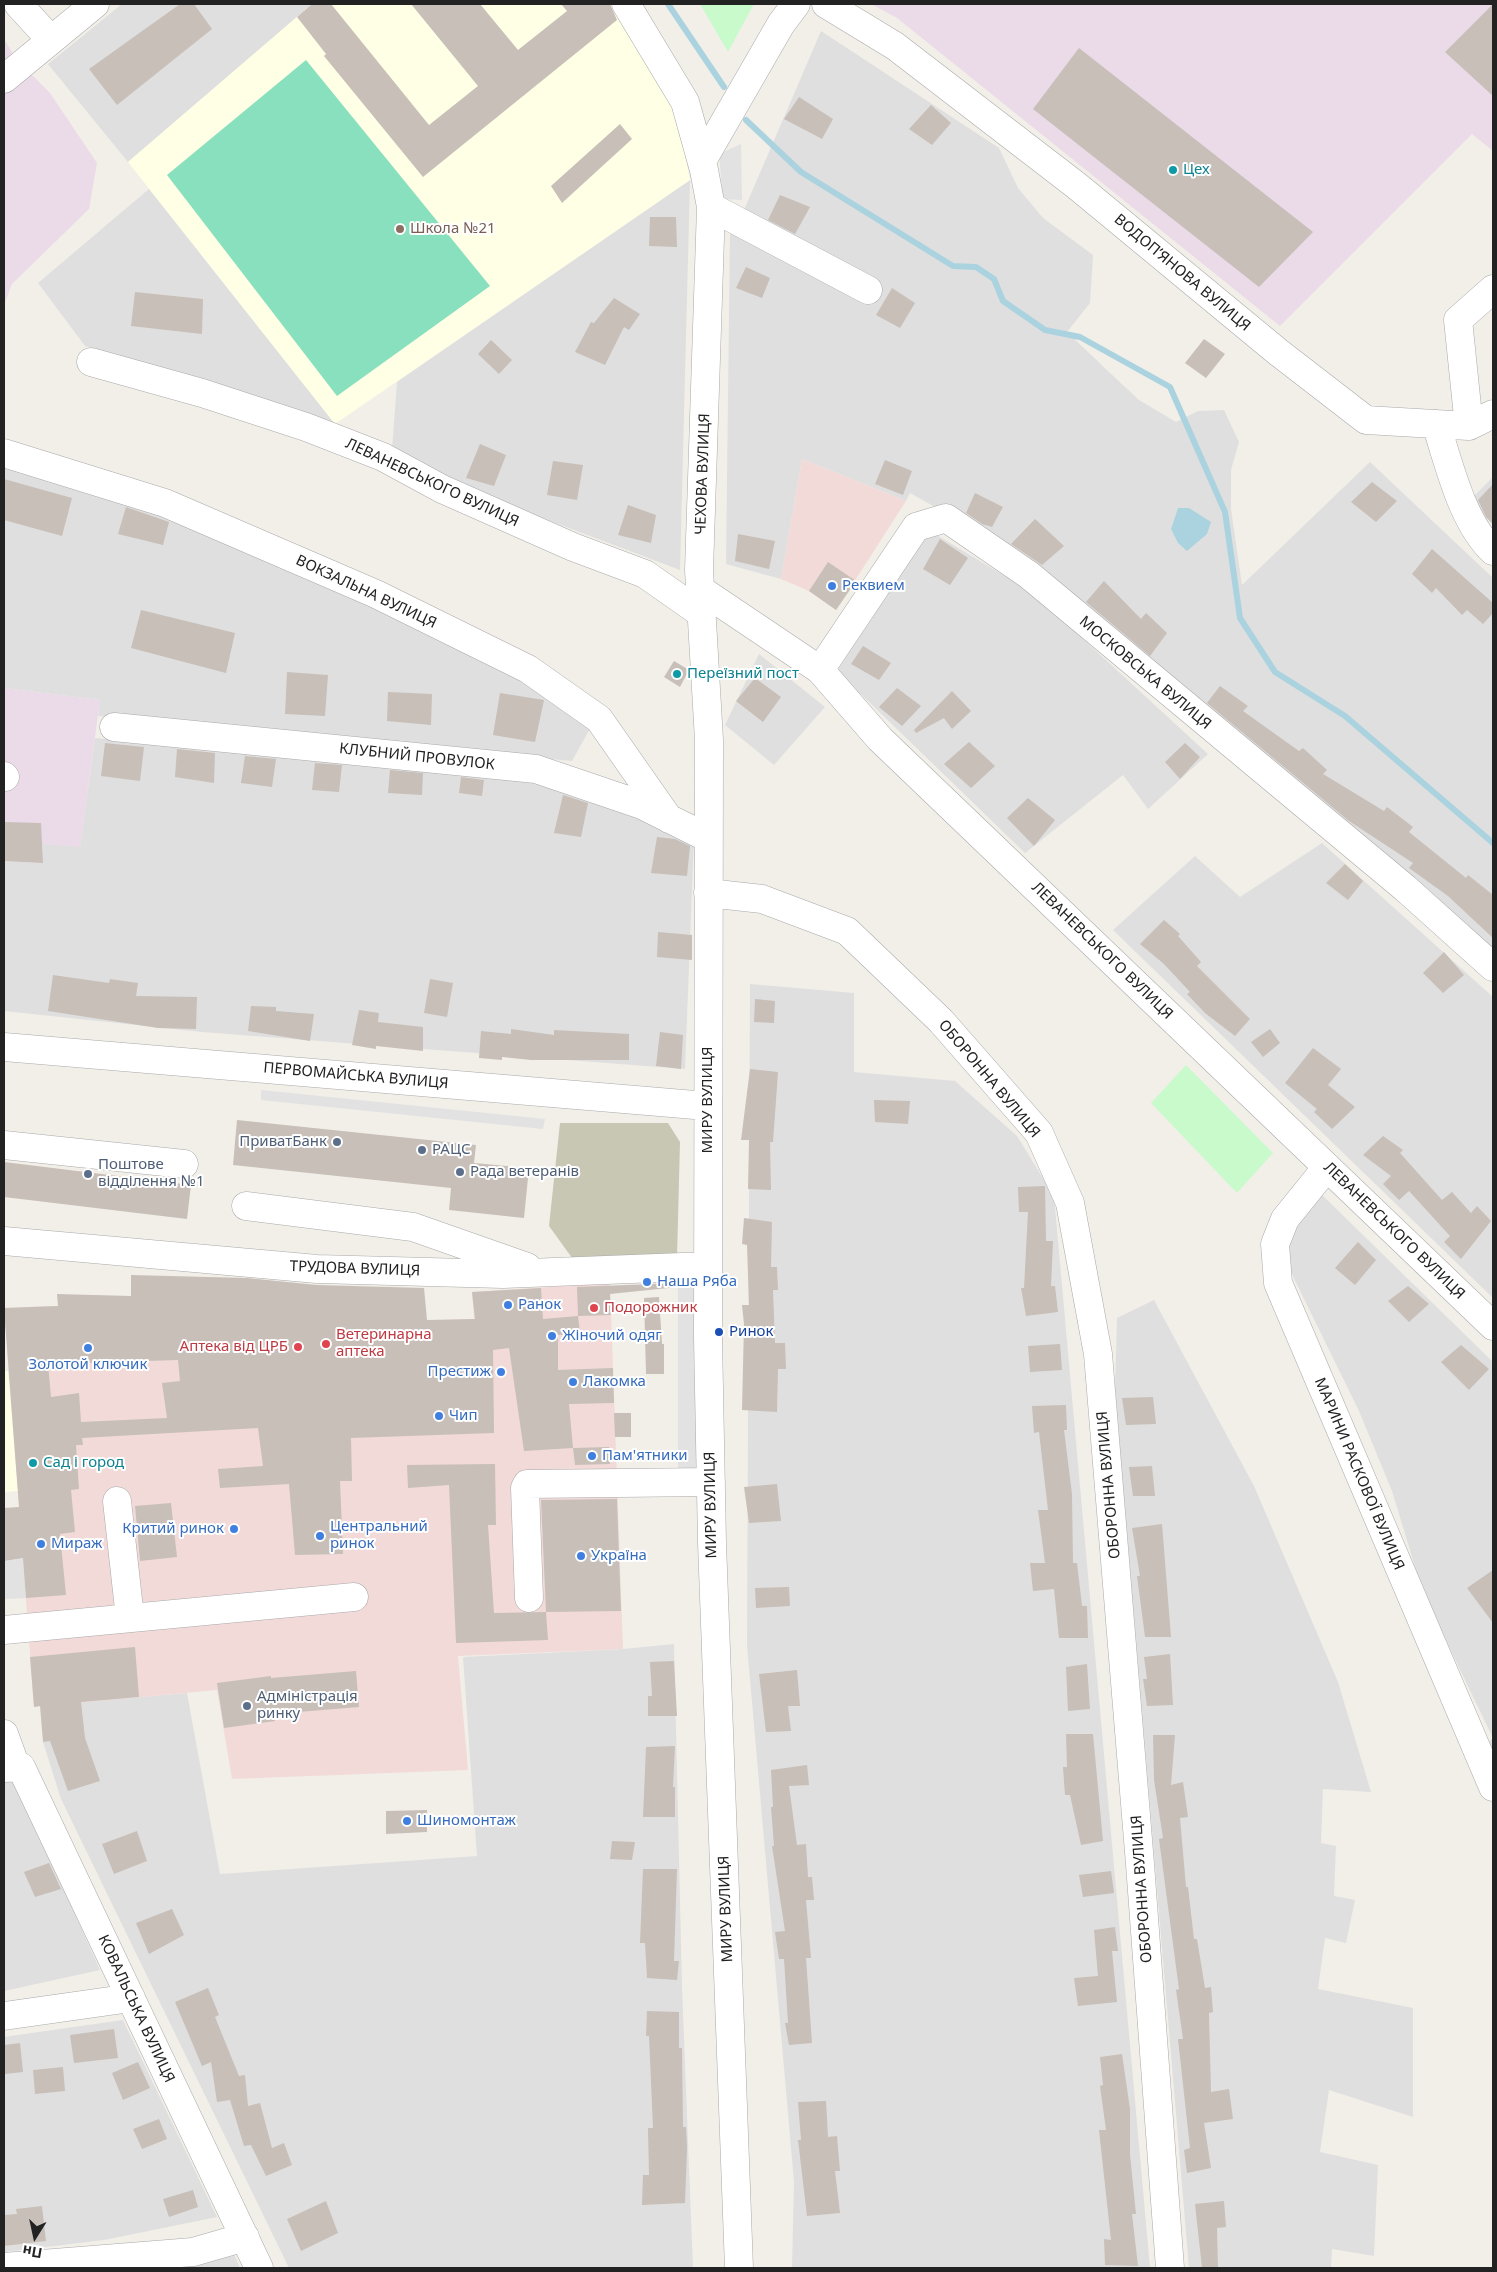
<!DOCTYPE html>
<html>
<head>
<meta charset="utf-8">
<style>
	body { margin:0 }
	#map { position:relative; width:1497px; height:2272px; overflow:hidden; background:#f2efe9; font-family:"Noto Sans",sans-serif }
	canvas { display:block }
	.frame { position:absolute; inset:0; border:5px solid #222; pointer-events:none }
	.north { position:absolute; left:10px; top:2212px; width:50px; height:50px; -webkit-text-stroke:4px #fff; paint-order:stroke; rotate:190deg; font-size:14px; font-weight:700; line-height:20px; text-align:center; color:#222 }
	.north::after { content:''; display:block; margin:auto; width:18px; height:22px; background:#222; clip-path:polygon(50% 0,100% 100%,50% 72%,0 100%) }
</style>
</head>
<body>
<div id="map">
<canvas width="1497" height="2272"></canvas>
<div class="frame"></div>
<div class="north">Пн</div>
</div>
<script>
const g = document.querySelector('canvas').getContext('2d');
g.lineJoin = 'round';
function fillPath(path, color) {
  g.fillStyle = color;
  g.fill(path, 'evenodd');
}
function strokePath(path, color, width, dash) {
  g.strokeStyle = color;
  g.lineWidth = width;
  g.lineCap = dash ? 'butt' : 'round';
  g.setLineDash(dash || []);
  g.stroke(path);
}
function write(font, color, halo, rows, align = 'center') {
  g.font = font + ' "Noto Sans",sans-serif';
  g.lineWidth = 4;
  g.setLineDash([]);
  g.textBaseline = 'middle';
  g.strokeStyle = halo;
  g.fillStyle = color;
  for (const [text, x, y, turn = 0] of rows) {
    g.save();
    g.translate(x, y);
    g.rotate((+turn || 0) * Math.PI / 180);
    g.textAlign = isNaN(turn) ? turn : align;
    if (halo) g.strokeText(text, 0, 0);
    g.fillText(text, 0, 0);
    g.restore();
  }
}
fillPath(new Path2D(`
	M122 4H312L128 162 48 64Z
	M821 31 999 148 1018 188 1043 218 1093 255 1090 303 1067 332 1109 372 1139 400 1176 422 1198 411 1224 410 1239 442 1231 470V509L1242 585 1370 462 1493 578V955L1001 544 910 493 906 501 802 459 781 579 726 564 730 230 744 210Z
	M690 180 680 570 508 505 392 450 397 382Z
	M149 189 335 424 85 346 38 283Z
	M4 461 168 509 531 680 592 725 572 761 98 716 100 700 4 688Z
	M1493 477V525L1469 501Z
	M930 531 1033 593 1208 754 1148 809 1123 775 1025 853 837 671Z
	M759 654 825 707 774 765 725 725Z
	M95 738 526 774 694 838 685 1069 202 1032 4 1011V861L43 863 42 844 80 846Z
	M1322 843 1493 997V1298L1113 930 1195 856 1240 897Z
	M750 984 854 993V1072L955 1081 1017 1136 1054 1196 1150 2268H792L794 2182 747 1645Z
	M1319 1192 1493 1362V1762L1486 1744 1493 1738 1423 1593 1392 1491 1359 1411 1285 1260 1290 1222Z
	M1154 1300 1254 1486 1338 1682 1371 1792 1323 1789 1321 1843 1336 1846 1334 1896 1355 1900 1346 1943 1325 1938 1318 1989 1413 2008V2117L1329 2090 1320 2152 1378 2165 1374 2256 1332 2249 1331 2268H1189L1115 1390 1117 1318Z
	M674 1644 682 1987 693 2268H289L61 1799 43 1742 81 1702 187 1693 220 1874 477 1856 463 1657 623 1649Z
	M14 1779 100 1970 4 1991V1780Z
	M123 2020 217 2217 104 2240 4 2252V2037Z
	M231 2247 240 2268H106Z`), '#e0dfdf');
fillPath(new Path2D(`
	M802 459 906 501 836 610 809 591 781 579Z
	M610 1283 623 1649 458 1656 468 1770 232 1779 217 1690 34 1707 4 1308 51 1306 54 1333 474 1319 472 1292Z`), '#f2dad9');
fillPath(new Path2D(`
	M871 4H1493V151L1472 134 1280 326 897 18Z
	M4 39 17 60 50 93 97 163 89 209 12 284 4 305Z
	M4 688 100 700 80 847 42 844 43 863 4 861Z`), '#ebdbe8');
fillPath(new Path2D(`
	M312 4H610L621 17 676 108 690 180 335 424 128 162Z
	M4 1371H8L18 1491 4 1492Z`), '#ffffe5');
fillPath(new Path2D(`
	M560 1123H668L680 1142 677 1258 575 1262 549 1226Z`), '#c7c7b4');
fillPath(new Path2D(`
	M700 4H754L728 52Z
	M1186 1065 1273 1153 1237 1193 1151 1103Z`), '#c8facc');
fillPath(new Path2D(`
	M306 60 490 286 337 396 167 175Z`), '#88e0be');
fillPath(new Path2D(`
	M741 144 742 200 723 199 719 154Z
	M261 1090 545 1119 543 1129 261 1100Z
	M678 1282H698L697 1474H678Z
	M23 1558 26 1598 4 1599V1561Z`), '#e2e2e2');
fillPath(new Path2D(`
	M1178 508H1189L1211 522 1207 534 1187 551 1178 543 1171 529Z`), '#aad3df');
strokePath(new Path2D(`
	M668 4 724 87
	M746 120 801 172 953 266 976 267 994 279 1003 301 1045 330 1080 337 1170 387 1225 512 1240 618 1275 672 1345 716 1493 843`), '#aad3df', 6);
fillPath(new Path2D(`
	M180 4H194L212 29 117 105 89 69Z
	M312 4H331L429 125 478 86 411 4H480L518 50 567 11 561 4H610L617 20 423 177 324 56 326 54 297 17Z
	M1493 4V96L1445 52Z
	M1079 48 1313 232 1259 287 1033 109Z
	M799 97 833 119 822 139 784 119Z
	M931 105 951 123 932 145 909 129Z
	M620 124 632 139 562 203 551 186Z
	M780 195 810 207 795 234 768 220Z
	M650 217H676L677 247 649 246Z
	M746 267 770 278 762 298 736 288Z
	M892 288 915 303 900 328 876 315Z
	M135 292 203 299 202 334 131 326Z
	M614 298 640 314 629 330 624 327 605 365 575 352 591 322 594 323Z
	M1204 339 1225 354 1206 378 1185 363Z
	M491 340 512 360 499 374 478 354Z
	M480 444 506 455 494 486 466 478Z
	M885 460 912 471 903 495 875 484Z
	M553 461 583 465 577 500 547 495Z
	M4 479 72 498 62 536 4 520Z
	M1372 482 1397 501 1376 522 1351 502Z
	M1493 484V524L1486 517 1478 500Z
	M975 493 1003 507 992 527 982 524 966 513Z
	M628 505 656 515 651 543 618 535Z
	M126 507 169 522 163 545 118 534Z
	M1035 519 1064 546 1042 565 1011 544Z
	M738 534 775 541 769 569 735 561Z
	M940 539 968 558 950 585 923 569Z
	M1432 549 1493 603V613L1483 624 1467 610 1462 615 1436 588 1432 593 1412 574Z
	M828 562 856 581 836 610 809 591Z
	M1104 581 1141 619 1146 613 1167 633 1150 656 1086 602Z
	M141 610 235 633 226 673 131 648Z
	M863 646 891 663 879 680 851 664Z
	M674 661 689 670 680 687 664 677Z
	M287 672 328 675 325 716 285 714Z
	M755 678 781 697 763 722 736 701Z
	M1220 686 1248 706 1243 711 1299 751 1303 748 1327 770 1323 774 1384 811 1387 807 1413 827 1409 832 1466 878 1468 875 1493 895V938L1448 896 1409 868 1413 863 1349 821 1207 703Z
	M897 688 921 706 902 726 879 707Z
	M952 691 971 711 952 729 944 718 916 733 914 730Z
	M388 692 432 694 431 725 387 721Z
	M500 693 544 700 535 742 493 735Z
	M969 742 995 766 971 788 944 764Z
	M105 743 144 747 140 781 101 776Z
	M1185 743 1200 757 1180 779 1165 762Z
	M177 749 215 753 214 783 175 777Z
	M245 756 276 759 272 787 241 783Z
	M315 763 342 765 339 792 312 790Z
	M390 770 423 773 422 795 388 793Z
	M461 777 484 780 482 796 459 793Z
	M563 795 588 803 581 837 554 833Z
	M1028 798 1055 820 1034 846 1007 818Z
	M4 822 41 823 43 863 4 861Z
	M657 837 675 839 690 846 687 876 651 873Z
	M1345 864 1363 881 1348 900 1326 883Z
	M1164 920 1180 934 1178 936 1201 962 1197 966 1250 1019 1235 1036 1205 1013 1187 994 1190 992 1164 964 1140 944Z
	M658 932 692 935V960L657 957Z
	M1444 952 1464 975 1443 993 1423 973Z
	M53 975 109 983 110 979 138 983 136 996 197 997 196 1029 158 1028 48 1011Z
	M430 979 453 983 447 1017 424 1013Z
	M755 999 775 1001 774 1023 754 1022Z
	M251 1006 276 1007V1011L314 1014 310 1041 248 1031Z
	M359 1010 379 1013 378 1022 423 1027V1051L376 1046V1049L352 1045Z
	M511 1029 554 1035V1030L629 1034V1060H531L502 1057V1060L479 1058 481 1031 511 1034Z
	M1270 1029 1280 1043 1263 1057 1251 1042Z
	M660 1032 683 1035 681 1069 656 1066Z
	M1313 1048 1341 1069 1328 1085 1355 1107 1332 1129 1314 1112 1317 1109 1285 1083Z
	M750 1069 778 1072 773 1142H770L771 1190 748 1189 749 1140H741Z
	M874 1100 910 1101 908 1124 875 1122Z
	M237 1120 476 1145 474 1163 529 1168 524 1218 449 1210 451 1188 233 1165Z
	M1383 1136 1403 1150 1400 1153 1442 1200 1452 1192 1471 1213 1477 1206 1491 1221 1461 1259 1444 1242 1450 1236 1409 1191 1399 1200 1383 1184 1391 1176 1363 1155Z
	M4 1162 191 1185 187 1219 4 1197Z
	M1045 1186 1046 1241H1053L1051 1286H1055L1058 1312 1026 1316 1021 1288H1024L1028 1212H1019L1018 1187Z
	M744 1218 772 1222 771 1267H777L778 1290H773L775 1343H785L786 1369H778L777 1412 742 1410 744 1324 742 1305H749L747 1245 742 1244Z
	M1358 1242 1376 1260 1355 1285 1335 1268Z
	M131 1275 247 1278 317 1285 424 1288 427 1320 475 1319 472 1292 541 1288 543 1319 578 1316 577 1287 677 1283 678 1287 610 1294 611 1315 578 1316 580 1333 558 1335V1370L613 1368 614 1403 569 1404 573 1448 524 1451 509 1348 493 1350 494 1433 351 1438 352 1481H340L343 1554 295 1555 289 1484 220 1488 218 1469 263 1466 258 1428 82 1438 83 1445H76L79 1489 71 1490 75 1532 60 1534 66 1595 26 1598 23 1558 4 1561V1508L19 1507 4 1308 58 1306 57 1294 131 1296ZM178 1360 180 1381 162 1383 167 1418 81 1422 79 1393 51 1397 48 1364Z
	M1408 1286 1429 1304 1409 1322 1388 1301Z
	M659 1297 662 1344H664V1374H646L644 1298Z
	M1060 1344 1062 1370 1030 1372 1028 1346Z
	M1461 1345 1489 1369 1469 1390 1441 1362Z
	M1153 1397 1156 1424 1126 1425 1122 1398Z
	M1066 1405 1067 1430H1064L1072 1494 1073 1563H1077L1082 1606H1087L1088 1638H1059L1054 1589 1033 1591 1030 1563H1045L1038 1510H1048L1039 1432 1034 1433 1032 1406Z
	M614 1413H631V1437H615Z
	M609 1447 610 1464 575 1465 573 1448Z
	M495 1464 496 1525H488L494 1613 546 1612 548 1640 456 1643 449 1485 408 1488 407 1465Z
	M1152 1466 1155 1496H1133L1129 1467Z
	M777 1484 781 1521 749 1523 744 1487Z
	M617 1499 621 1611 546 1612 541 1500Z
	M171 1503 177 1557 140 1561 135 1506Z
	M1162 1524 1171 1637H1145L1137 1576H1140L1132 1528Z
	M1493 1570V1623L1467 1588Z
	M789 1587 790 1606 756 1608 755 1588Z
	M135 1647 139 1697 81 1702 85 1738 100 1781 68 1791 50 1741 43 1742 40 1706 34 1707 30 1657Z
	M1170 1654 1173 1705 1147 1706 1143 1679H1147L1144 1657Z
	M674 1661 677 1716H648V1696H652L650 1662Z
	M1087 1664 1090 1709 1068 1711 1066 1667Z
	M797 1670 800 1706H788L791 1731 766 1732 759 1674Z
	M356 1671 359 1707 274 1714 275 1721 224 1728 217 1683 271 1676V1678Z
	M1066 1734H1093L1103 1841 1081 1845 1070 1795H1065L1063 1767H1067Z
	M1153 1735H1175L1171 1785 1183 1782 1188 1817 1180 1818 1186 1887H1188L1194 1939H1197L1205 1988 1211 1987 1213 2012 1209 2013 1211 2092 1229 2089 1233 2119 1204 2123 1211 2168 1187 2173 1184 2150 1190 2148 1178 2039H1183L1176 1990 1179 1989 1159 1839 1163 1838 1154 1780Z
	M675 1746 673 1787H675V1817H643L646 1747Z
	M807 1765 809 1785 789 1786 797 1845 806 1844 808 1877H812L814 1900H806L811 1958H806L812 2043 789 2045 785 2023H788L784 1959H779L775 1932 785 1931 772 1846H774L771 1807H773L771 1770Z
	M427 1810V1832L386 1834V1811Z
	M137 1831 147 1861 114 1874 102 1844Z
	M612 1841 635 1842 632 1860 610 1859Z
	M49 1863 61 1889 35 1897 24 1872Z
	M643 1869H677L674 1961H679L677 1980 647 1978 645 1943H640Z
	M1111 1871 1114 1893 1083 1897 1079 1875Z
	M172 1909 184 1935 149 1954 136 1923Z
	M1115 1927 1118 1951H1112L1117 2002 1078 2006 1074 1978 1098 1976 1094 1930Z
	M208 1988 219 2015 215 2017 239 2076 245 2075 248 2106 260 2103 272 2148 284 2143 292 2165 266 2176 251 2145 244 2146 230 2100 217 2102 211 2062 202 2066 175 2002Z
	M647 2011 679 2012V2048H682L683 2127H686L687 2148 685 2203 642 2205 643 2175H649L648 2128H653L649 2036H646Z
	M114 2029 118 2058 74 2063 70 2035Z
	M20 2043 23 2072 5 2074 4 2045Z
	M1122 2054 1130 2109V2155L1136 2214H1132L1138 2266 1105 2265 1104 2239 1111 2240 1099 2130H1106L1100 2086 1103 2085 1100 2057Z
	M138 2062 150 2088 123 2100 112 2073Z
	M63 2067 65 2091 35 2094 33 2070Z
	M826 2101 828 2137 837 2136 840 2171H835L840 2213 807 2216 798 2140H801L798 2102Z
	M159 2119 167 2139 142 2149 133 2129Z
	M193 2190 198 2207 169 2217 163 2199Z
	M326 2201 338 2233 301 2251 287 2219Z
	M1224 2201 1226 2227 1217 2228 1218 2268H1202L1195 2204Z
	M42 2206 46 2241 4 2246V2215L17 2214 16 2209Z`), '#c7bfb8');
const minor = new Path2D(`
	M18 4 51 40
	M626 4 685 102 704 170 711 207 699 570 709 740 708 1338 712 1543 739 2268
	M826 4 895 46 1077 186 1278 352 1366 420 1469 426 1493 414
	M4 79 95 4
	M702 161 781 24 796 4
	M711 207 868 290
	M91 362 202 393 306 427 383 457 442 489 573 547 645 574 702 614
	M1436 424C1449 464 1462 522 1493 551
	M1469 426 1458 320 1493 289
	M4 453 165 503 376 594 528 669 599 719 669 819
	M701 590 820 670 880 739 1493 1326
	M820 670 916 527 946 518 1029 575 1405 888 1493 967
	M114 727 536 769 642 805 708 838
	M4 776 5 777
	M708 893 762 899 847 931 941 1021 1039 1133 1070 1203 1098 1354 1140 1864 1170 2268
	M4 1047 707 1106
	M4 1145 184 1164
	M1327 1167 1285 1219 1275 1244 1278 1283 1493 1787
	M246 1206 413 1227 527 1267
	M4 1241 317 1269 503 1274 708 1266
	M117 1501 130 1618
	M529 1598 525 1488 527 1484 711 1482
	M4 1630 354 1597
	M4 1734 16 1767
	M4 1768 21 1767 259 2268
	M4 2016 131 1998
	M4 2267 193 2252 245 2237`);
strokePath(minor, '#a9a9a9', 29);
strokePath(minor, '#fff', 28);
for (const [x, y, r, color] of [
	[1173,170,5,"#0f9aa8"],
	[400,229,5,"#8d6e63"],
	[832,586,5,"#3f7fe0"],
	[677,674,5,"#0f9aa8"],
	[337,1142,5,"#5c6f8a"],
	[422,1150,5,"#5c6f8a"],
	[460,1172,5,"#5c6f8a"],
	[88,1174,5,"#5c6f8a"],
	[647,1282,5,"#3f7fe0"],
	[508,1305,5,"#3f7fe0"],
	[594,1308,5,"#e0444e"],
	[719,1332,5,"#1a4fb4"],
	[552,1336,5,"#3f7fe0"],
	[326,1344,5,"#e0444e"],
	[298,1347,5,"#e0444e"],
	[88,1348,5,"#3f7fe0"],
	[501,1372,5,"#3f7fe0"],
	[573,1382,5,"#3f7fe0"],
	[439,1416,5,"#3f7fe0"],
	[592,1456,5,"#3f7fe0"],
	[33,1463,5,"#0f9aa8"],
	[234,1529,5,"#3f7fe0"],
	[320,1536,5,"#3f7fe0"],
	[41,1544,5,"#3f7fe0"],
	[581,1556,5,"#3f7fe0"],
	[247,1706,5,"#5c6f8a"],
	[407,1821,5,"#3f7fe0"]
]) {
  const dot = new Path2D();
  dot.arc(x, y, r, 0, 2 * Math.PI);
  g.fillStyle = color;
  g.fill(dot);
  strokePath(dot, '#fff', 2);
}
write('15px', '#0d838f', '#fff', [
	["Цех",1183,170],
	["Переїзний пост",687,674],
	["Сад і город",43,1463]
], 'left');
write('15px', '#785e54', '#fff', [
	["Школа №21",410,229]
], 'left');
write('15px', '#222', '#fff', [
	["ВОДОП’ЯНОВА ВУЛИЦЯ",1182,273,40],
	["ЧЕХОВА ВУЛИЦЯ",703,474,-88],
	["ЛЕВАНЕВСЬКОГО ВУЛИЦЯ",432,483,25],
	["ВОКЗАЛЬНА ВУЛИЦЯ",366,592,25],
	["МОСКОВСЬКА ВУЛИЦЯ",1145,673,40],
	["КЛУБНИЙ ПРОВУЛОК",417,757,6],
	["ЛЕВАНЕВСЬКОГО ВУЛИЦЯ",1102,951,44],
	["ПЕРВОМАЙСЬКА ВУЛИЦЯ",356,1076,5],
	["ОБОРОННА ВУЛИЦЯ",989,1079,50],
	["МИРУ ВУЛИЦЯ",708,1100,-90],
	["ЛЕВАНЕВСЬКОГО ВУЛИЦЯ",1394,1231,44],
	["ТРУДОВА ВУЛИЦЯ",355,1269,2],
	["МАРИНИ РАСКОВОЇ ВУЛИЦЯ",1359,1474,67],
	["ОБОРОННА ВУЛИЦЯ",1109,1485,-95],
	["МИРУ ВУЛИЦЯ",711,1505,-91],
	["ОБОРОННА ВУЛИЦЯ",1142,1889,-94],
	["МИРУ ВУЛИЦЯ",726,1909,-92],
	["КОВАЛЬСЬКА ВУЛИЦЯ",136,2009,65]
]);
write('15px', '#366cbe', '#fff', [
	["Реквием",842,586],
	["Наша Ряба",657,1282],
	["Ранок",518,1305],
	["Жіночий одяг",562,1336],
	["Золотой ключик",88,1365,"center"],
	["Престиж",491,1372,"right"],
	["Лакомка",583,1382],
	["Чип",449,1416],
	["Пам'ятники",602,1456],
	["Центральний",330,1527],
	["ринок",330,1544],
	["Критий ринок",224,1529,"right"],
	["Мираж",51,1544],
	["Україна",591,1556],
	["Шиномонтаж",417,1821]
], 'left');
write('15px', '#4e5e75', '#fff', [
	["ПриватБанк",327,1142,"right"],
	["РАЦС",432,1150],
	["Поштове",98,1165],
	["відділення №1",98,1182],
	["Рада ветеранів",470,1172],
	["Адміністрація",257,1697],
	["ринку",257,1714]
], 'left');
write('15px', '#be3a42', '#fff', [
	["Подорожник",604,1308],
	["Ветеринарна",336,1335],
	["аптека",336,1352],
	["Аптека від ЦРБ",288,1347,"right"]
], 'left');
write('15px', '#164399', '#fff', [
	["Ринок",729,1332]
], 'left');
</script>
</body>
</html>
